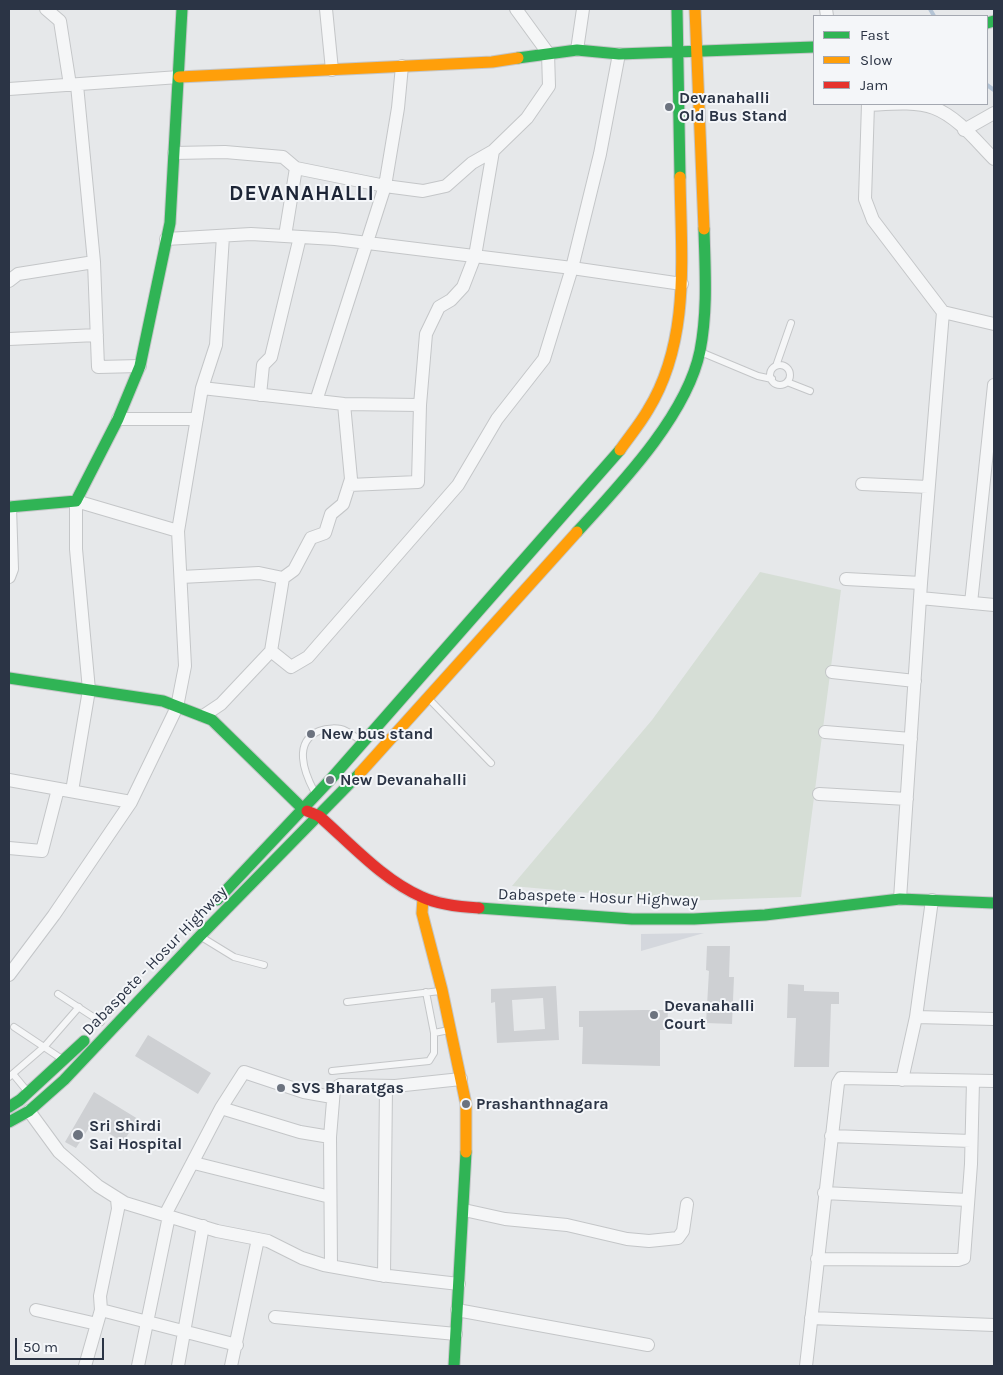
<!DOCTYPE html>
<html>
<head>
<meta charset="utf-8">
<style>
	body { margin:0 }
	#map { position:relative; width:1003px; height:1375px; overflow:hidden; background:#e6e8ea; font-family:Karla,sans-serif }
	canvas { display:block }
	.frame { position:absolute; inset:0; border:10px solid #2b3445; pointer-events:none }
	.legend { position:absolute; left:813px; top:15px; width:175px; height:90px; box-sizing:border-box; background:#f4f6f9; border:1px solid #a4a8b1; margin:0; padding:6px 9px; list-style:none; font-size:15px; color:#2b3445 }
	.legend li { display:flex; align-items:center; gap:10px; height:25px }
	.legend b { width:25px; border:1px solid #a4a8b1 }
	.scale { position:absolute; left:15px; top:1338px; width:89px; height:22px; box-sizing:border-box; border:2px solid #2b3445; border-top:0; padding-left:6px; font-size:15px; line-height:18px; white-space:nowrap; color:#2b3445; -webkit-text-stroke:4px #f4f6f9; paint-order:stroke }
</style>
</head>
<body>
<div id="map">
<canvas width="1003" height="1375"></canvas>
<div class="frame"></div>
<ul class="legend">
<li><b style="height:6px;background:#30b455"></b>Fast</li>
<li><b style="height:6px;background:#ff9f0a"></b>Slow</li>
<li><b style="height:6px;background:#e5322d"></b>Jam</li>
</ul>
<div class="scale">50 m</div>
</div>
<script>
const g = document.querySelector('canvas').getContext('2d');
g.lineJoin = 'round';
function fillPath(path, color) {
  g.fillStyle = color;
  g.fill(path, 'evenodd');
}
function strokePath(path, color, width, dash) {
  g.strokeStyle = color;
  g.lineWidth = width;
  g.lineCap = dash ? 'butt' : 'round';
  g.setLineDash(dash || []);
  g.stroke(path);
}
function write(font, color, halo, rows, align = 'center') {
  g.font = font + ' Karla,sans-serif';
  g.lineWidth = 4;
  g.setLineDash([]);
  g.textBaseline = 'middle';
  g.strokeStyle = halo;
  g.fillStyle = color;
  for (const [text, x, y, turn = 0] of rows) {
    g.save();
    g.translate(x, y);
    g.rotate((+turn || 0) * Math.PI / 180);
    g.textAlign = isNaN(turn) ? turn : align;
    if (halo) g.strokeText(text, 0, 0);
    g.fillText(text, 0, 0);
    g.restore();
  }
}
fillPath(new Path2D(`
	M704 933 641 951V934Z`), '#d4d7dd');
fillPath(new Path2D(`
	M760 572 841 590 801 897 678 901 512 886 652 720Z`), '#d6ded6');
strokePath(new Path2D(`
	M930 9 934 16
	M987 85 994 90`), '#b4c4d5', 4);
fillPath(new Path2D(`
	M707 946H730L729 977H734L732 1024 706 1023 709 971 706 970Z
	M788 984 804 985V991L839 992V1004H831L829 1067H794L796 1018H787Z
	M556 986 559 1040 497 1043 495 1002 491 1003V989ZM543 998 545 1029 514 1031 512 1000Z
	M644 1010H668L667 1030H660V1066L582 1064 583 1027H579V1011Z
	M148 1035 211 1073 198 1094 135 1056Z
	M94 1092 138 1119 123 1142 92 1123 76 1148 65 1142Z`), '#ced0d3');
const lane = new Path2D(`
	M703 353 758 376 772 379
	M770 375a10 10 0 1 1 20 0a10 10 0 1 1-20 0Z
	M776 366 791 323
	M787 382 810 391
	M430 700 491 763
	M314 791C304 772 293 742 319 731 326 728 339 727 346 731 351 733 357 738 362 742
	M203 938 234 957 264 965
	M426 992 434 1033
	M58 994 101 1022
	M347 1002 440 991
	M14 1027 62 1059
	M332 1071 429 1061 434 1053V1033L449 1030
	M13 1074 27 1091
	M9 1077 45 1046 79 1007`);
const street = new Path2D(`
	M46 9 60 21 70 85
	M326 9 332 70
	M826 9 827 16
	M577 50 583 9
	M77 85 94 262 98 367 140 366
	M9 89 179 77
	M868 104 865 199 873 220 943 312 994 324
	M868 105C889 104 915 101 934 108 958 117 977 142 994 159
	M964 130 994 113
	M174 153 225 152 283 157 296 168 385 186 423 191 446 186 472 163 493 151 527 118 549 86 548 53 516 9
	M285 236 296 168
	M166 239 251 234 335 239 572 268 682 284
	M9 281 18 274 94 262
	M9 339 97 335
	M202 388 216 345 223 236
	M260 395 263 365 271 357 300 237
	M316 401 385 186 398 108 402 66
	M118 419H197
	M862 484 928 487
	M349 485 418 482 420 405 426 334 439 307 451 300 463 287 475 256 493 151
	M178 531 202 388 344 404 420 405
	M9 577 12 569 10 507
	M181 577 259 573 283 578 271 651 221 704 203 716
	M283 578 294 570 311 538 325 533 331 514 343 504 351 479 344 404
	M846 579 921 583
	M920 598 994 605
	M971 603 994 385
	M271 651 291 667 308 657 458 485 497 419 544 359 572 268 600 154 619 54
	M832 672 915 681
	M825 732 911 739
	M9 780 131 802
	M819 794 907 799
	M9 848 42 851 58 789
	M900 899 921 583 943 312
	M9 975 54 915 131 802 177 707 185 666 178 531 76 501V549L89 690 72 791
	M916 1017 994 1019
	M902 1080 916 1017 932 900
	M221 1108 300 1132 330 1137
	M29 1111 59 1152 98 1186 125 1203 217 1231 268 1241 302 1258 324 1265 380 1275 459 1284
	M831 1136 971 1141
	M194 1163 330 1197
	M824 1193 968 1200
	M464 1210 505 1219 567 1225 627 1239 649 1241 678 1238 683 1231 687 1204
	M165 1215 221 1108 244 1072 304 1092 332 1097
	M817 1259 958 1260 964 1258 971 1164 973 1081
	M331 1266 330 1137 334 1089 340 1085 395 1086 461 1079
	M384 1276 386 1086
	M36 1310 97 1324
	M101 1310 237 1345
	M457 1310 648 1345
	M275 1317 456 1334
	M811 1318 994 1325
	M85 1366 101 1310 100 1296 118 1209 117 1199
	M138 1366 169 1216
	M178 1366 203 1226
	M231 1366 258 1239
	M806 1366 838 1083 841 1078 994 1081`);
const fast = new Path2D(`
	M677 9 680 177
	M987 23 994 21
	M518 58 577 50 619 54 814 47
	M9 507 76 501 118 419 140 366 170 223 182 9
	M577 532C621 484 687 415 700 351 708 310 705 269 704 229
	M9 678 163 701 212 720 303 809
	M217 900 330 780 620 450
	M479 908 632 919H694L765 915 900 899 994 903
	M9 1107 20 1100 84 1041
	M9 1122 29 1111 64 1080 200 936 360 773
	M454 1366 466 1152`);
const slow = new Path2D(`
	M695 9 704 229
	M179 77 492 62 518 58
	M620 450C629 437 640 424 648 410 691 340 681 255 680 177
	M360 773 577 532
	M423 898 422 913 442 990 466 1104V1152`);
const jam = new Path2D(`
	M307 811 319 816C351 844 383 880 422 897 439 905 461 907 479 908`);
strokePath(lane, '#c4c6c8', 8);
strokePath(street, '#c4c6c8', 14);
strokePath(fast, '#c4c6c8', 13);
strokePath(slow, '#c4c6c8', 13);
strokePath(jam, '#c4c6c8', 13);
strokePath(lane, '#f5f6f7', 6);
strokePath(street, '#f5f6f7', 12);
strokePath(fast, '#30b455', 11);
strokePath(slow, '#ff9f0a', 11);
strokePath(jam, '#e5322d', 11);
for (const [x, y, r, color] of [
	[669,107,5,"#6c737f"],
	[311,734,5,"#6c737f"],
	[330,780,5,"#6c737f"],
	[654,1015,5,"#6c737f"],
	[281,1088,5,"#6c737f"],
	[466,1104,5,"#6c737f"],
	[78,1135,6,"#6c737f"]
]) {
  const dot = new Path2D();
  dot.arc(x, y, r, 0, 2 * Math.PI);
  g.fillStyle = color;
  g.fill(dot);
  strokePath(dot, '#f4f6f9', 2);
}
write('bold 16px', '#2b3445', '#f4f6f9', [
	["Devanahalli",679,98],
	["Old Bus Stand",679,116],
	["New bus stand",321,734],
	["New Devanahalli",340,780],
	["Devanahalli",664,1006],
	["Court",664,1024],
	["SVS Bharatgas",291,1088],
	["Prashanthnagara",476,1104],
	["Sri Shirdi",89,1126],
	["Sai Hospital",89,1144]
], 'left');
write('16px', '#2b3445', '#f4f6f9', [
	["Dabaspete - Hosur Highway",598,898,2],
	["Dabaspete - Hosur Highway",155,961,-46]
]);
g.letterSpacing = '1px';
write('bold 21px', '#1d2536', '#f4f6f9', [
	["DEVANAHALLI",302,194]
]);
g.letterSpacing = '0px';
</script>
</body>
</html>
